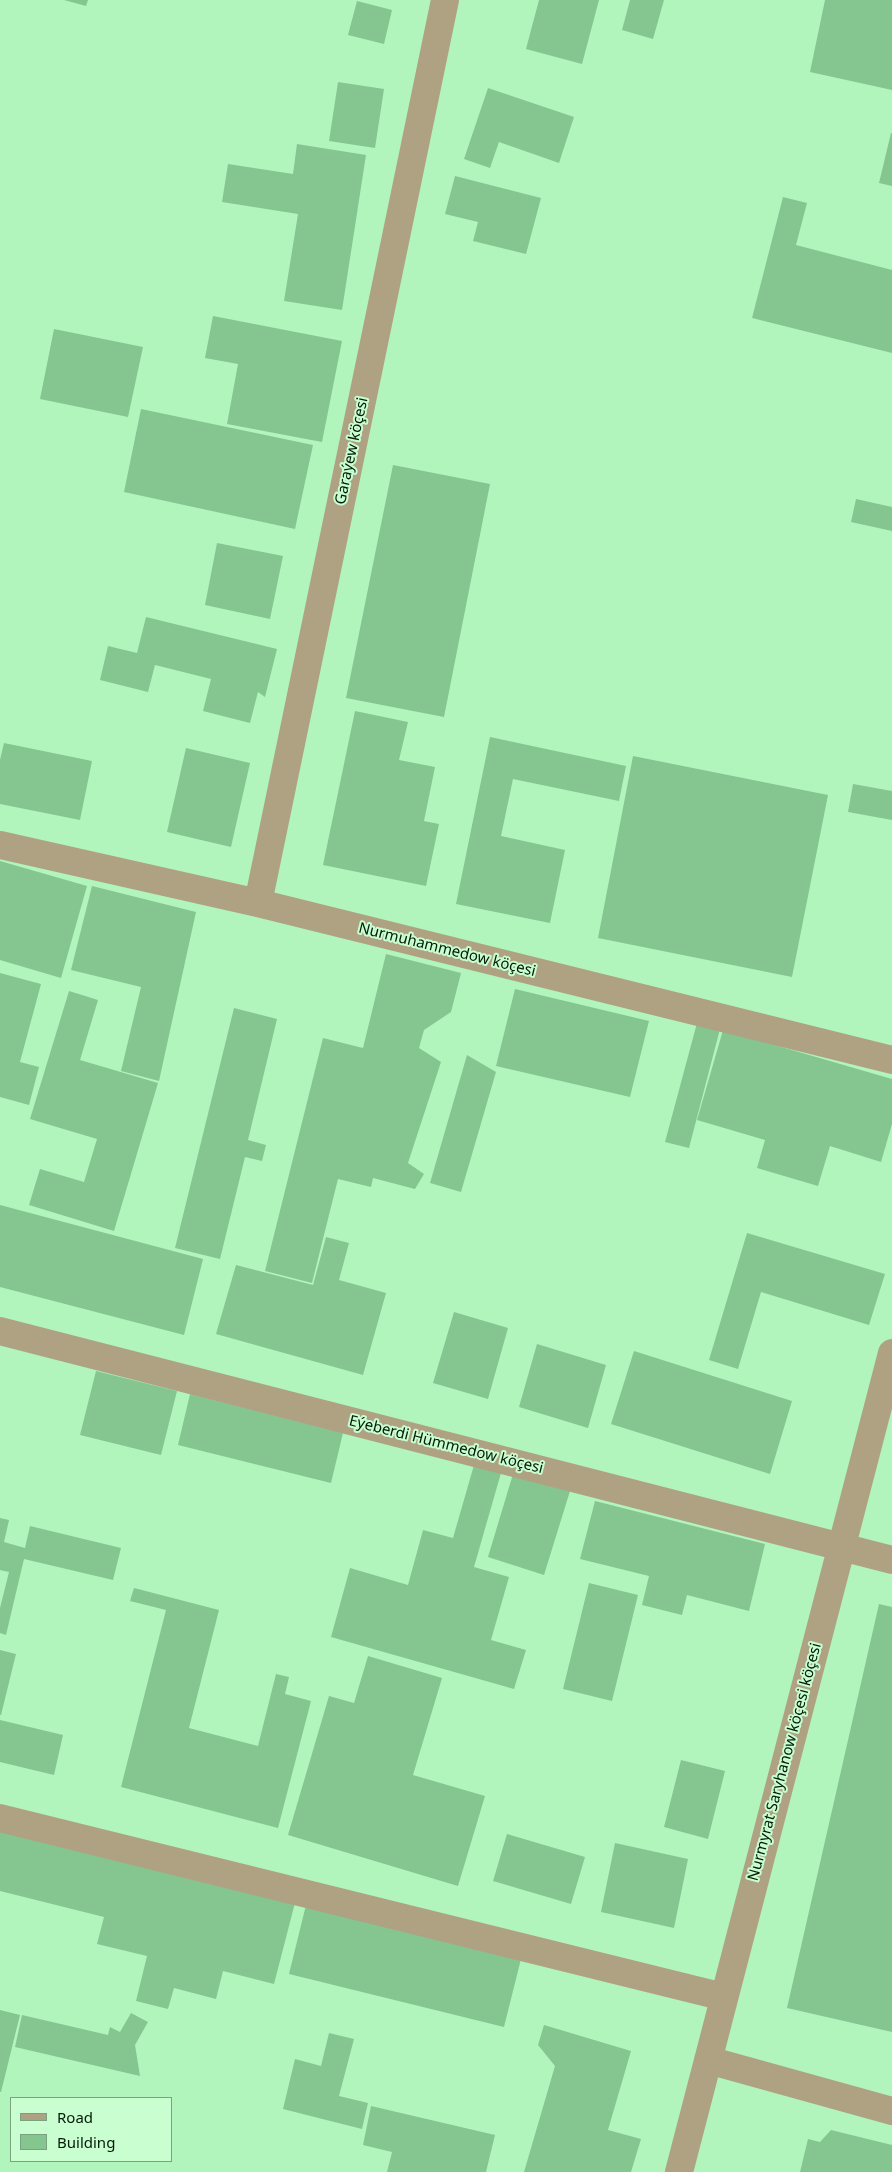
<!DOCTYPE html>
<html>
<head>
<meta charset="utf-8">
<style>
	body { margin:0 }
	#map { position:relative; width:892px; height:2172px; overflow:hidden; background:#b1f4bc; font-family:"Noto Sans",sans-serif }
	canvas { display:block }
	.legend { position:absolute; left:10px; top:2097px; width:162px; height:65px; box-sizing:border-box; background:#c9fed1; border:1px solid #79a380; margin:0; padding:6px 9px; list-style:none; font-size:15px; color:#021b07 }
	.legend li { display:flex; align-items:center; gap:10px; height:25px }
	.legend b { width:25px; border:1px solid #79a380 }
</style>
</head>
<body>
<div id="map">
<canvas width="892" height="2172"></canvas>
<ul class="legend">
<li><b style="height:6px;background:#afa283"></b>Road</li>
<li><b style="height:14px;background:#85c690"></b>Building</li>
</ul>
</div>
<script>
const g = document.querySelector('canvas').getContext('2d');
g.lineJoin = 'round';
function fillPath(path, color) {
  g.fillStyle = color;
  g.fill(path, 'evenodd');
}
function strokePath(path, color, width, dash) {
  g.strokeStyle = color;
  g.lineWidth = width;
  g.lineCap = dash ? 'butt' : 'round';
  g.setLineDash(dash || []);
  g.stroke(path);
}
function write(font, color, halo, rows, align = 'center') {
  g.font = font + ' "Noto Sans",sans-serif';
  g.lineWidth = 4;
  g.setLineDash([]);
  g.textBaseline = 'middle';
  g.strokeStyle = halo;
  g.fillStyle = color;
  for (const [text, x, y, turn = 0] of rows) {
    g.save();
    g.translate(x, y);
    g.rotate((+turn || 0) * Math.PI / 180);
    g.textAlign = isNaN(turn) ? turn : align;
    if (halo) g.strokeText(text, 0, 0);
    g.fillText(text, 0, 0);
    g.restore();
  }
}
fillPath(new Path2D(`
	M64 0H88L86 6Z
	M539 0H599L582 64 526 49Z
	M630 0H664L653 39 622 30Z
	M825 0H892V90L810 72Z
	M357 1 392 10 384 44 348 35Z
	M338 82 384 89 375 148 329 141Z
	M488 88 574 117 559 163 499 142 490 168 464 159Z
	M891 133H892V186L879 183Z
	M297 144 366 155 342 310 284 301 298 214 222 202 228 164 293 174Z
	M455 176 541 198 526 254 473 241 478 222 445 214Z
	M783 197 807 203 796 245 892 270V353L752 318Z
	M213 316 342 341 322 442 227 424 238 364 205 358Z
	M54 329 143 347 128 417 40 399Z
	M141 409 313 445 295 529 124 492Z
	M393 465 490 484 444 717 346 698Z
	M856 499 892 507V531L851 522Z
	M217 543 283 556 270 619 205 605Z
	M146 617 277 649 265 697 258 692 250 723 203 711 211 679 155 665 148 692 100 680 108 646 137 653Z
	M355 711 408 722 399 760 435 767 424 821 439 824 426 886 323 865Z
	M490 737 626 766 619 801 513 779 501 836 565 850 550 923 456 904Z
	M4 743 92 761 80 820 0 804V760Z
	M186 748 250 763 231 847 167 832Z
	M633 756 828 795 792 977 598 938Z
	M853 784 892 791V820L848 812Z
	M0 861 87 886 61 978 0 960Z
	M92 886 196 912 159 1081 121 1071 141 987 71 970Z
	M386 954 461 973 451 1012 424 1030 419 1048 441 1062 408 1163 424 1174 415 1189 373 1178 371 1187 338 1179 312 1283 265 1271 323 1038 363 1048Z
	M0 973 41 984 20 1062 39 1067 29 1105 0 1097Z
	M515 989 649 1021 630 1097 496 1066Z
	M69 991 98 1000 80 1060 158 1083 114 1231 29 1205 40 1169 84 1182 97 1139 30 1119Z
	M234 1008 277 1019 248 1140 266 1145 262 1161 245 1157 220 1259 175 1248Z
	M697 1023 720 1029 689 1148 665 1142Z
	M723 1030 892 1079V1124L881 1162 830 1146 818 1186 757 1168 765 1140 697 1120Z
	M467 1055 496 1072 461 1192 430 1183Z
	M0 1205 203 1259 184 1335 0 1287Z
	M747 1233 885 1274 869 1325 761 1292 738 1369 709 1360Z
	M326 1237 349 1243 339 1280 386 1293 363 1375 216 1334 236 1265 313 1285Z
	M454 1312 508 1328 488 1399 433 1383Z
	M537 1344 606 1365 588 1428 519 1407Z
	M634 1351 792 1401 770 1474 611 1424Z
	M96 1371 177 1391 161 1455 80 1435Z
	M190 1394 343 1433 331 1483 178 1445Z
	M474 1465 501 1473 474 1567 509 1577 491 1640 526 1650 514 1689 331 1637 350 1568 408 1585 423 1530 453 1538Z
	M513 1474 570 1491 544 1575 488 1557Z
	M595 1501 765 1544 749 1611 687 1595 682 1615 642 1605 649 1576 580 1559Z
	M0 1518 9 1520 4 1542 25 1548 30 1526 121 1548 113 1580 24 1559 6 1635 0 1633V1608L9 1572 0 1570Z
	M589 1583 638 1595 612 1701 563 1689Z
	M134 1588 219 1610 189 1728 258 1746 276 1674 289 1677 285 1694 311 1701 278 1828 121 1787 166 1610 130 1601Z
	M879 1604 892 1607V2032L787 2008Z
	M0 1650 16 1654 1 1715H0Z
	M368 1656 442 1678 413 1775 485 1796 458 1886 288 1835 329 1696 354 1703Z
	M0 1720 63 1735 54 1775 0 1762Z
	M681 1760 725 1771 708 1839 664 1827Z
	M0 1819 297 1895 274 1984 223 1971 216 1999 174 1988 168 2009 136 2001 147 1956 97 1944 104 1917 0 1891Z
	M507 1834 585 1857 571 1904 493 1881Z
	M615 1843 688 1859 674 1928 601 1912Z
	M307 1901 522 1955 504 2027 289 1974Z
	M0 2010 20 2015 1 2092H0Z
	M131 2013 148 2022 135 2045 140 2076 15 2047 22 2015 108 2035 110 2027 120 2032Z
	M544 2025 631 2051 608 2130 641 2139 631 2172H524L555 2066 538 2045Z
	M329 2033 354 2039 339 2096 368 2103 362 2129 283 2109 295 2059 321 2066Z
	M371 2106 495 2135 486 2172H387L392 2152 363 2145Z
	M831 2130 892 2145V2172H800L808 2139 820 2142Z`), '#85c690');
strokePath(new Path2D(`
	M0 845 258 903 892 1060
	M258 903 445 0
	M0 1331 892 1560
	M0 1818 724 1997
	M708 2060 892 2111
	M679 2172 892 1353`), '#afa283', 28);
write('15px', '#021b07', '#c9fed1', [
	["Garaýew köçesi",352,451,-78],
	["Nurmuhammedow köçesi",447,950,14],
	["Eýeberdi Hümmedow köçesi",446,1445,14],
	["Nurmyrat Saryhanow köçesi köçesi",785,1762,-75]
]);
</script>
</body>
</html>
